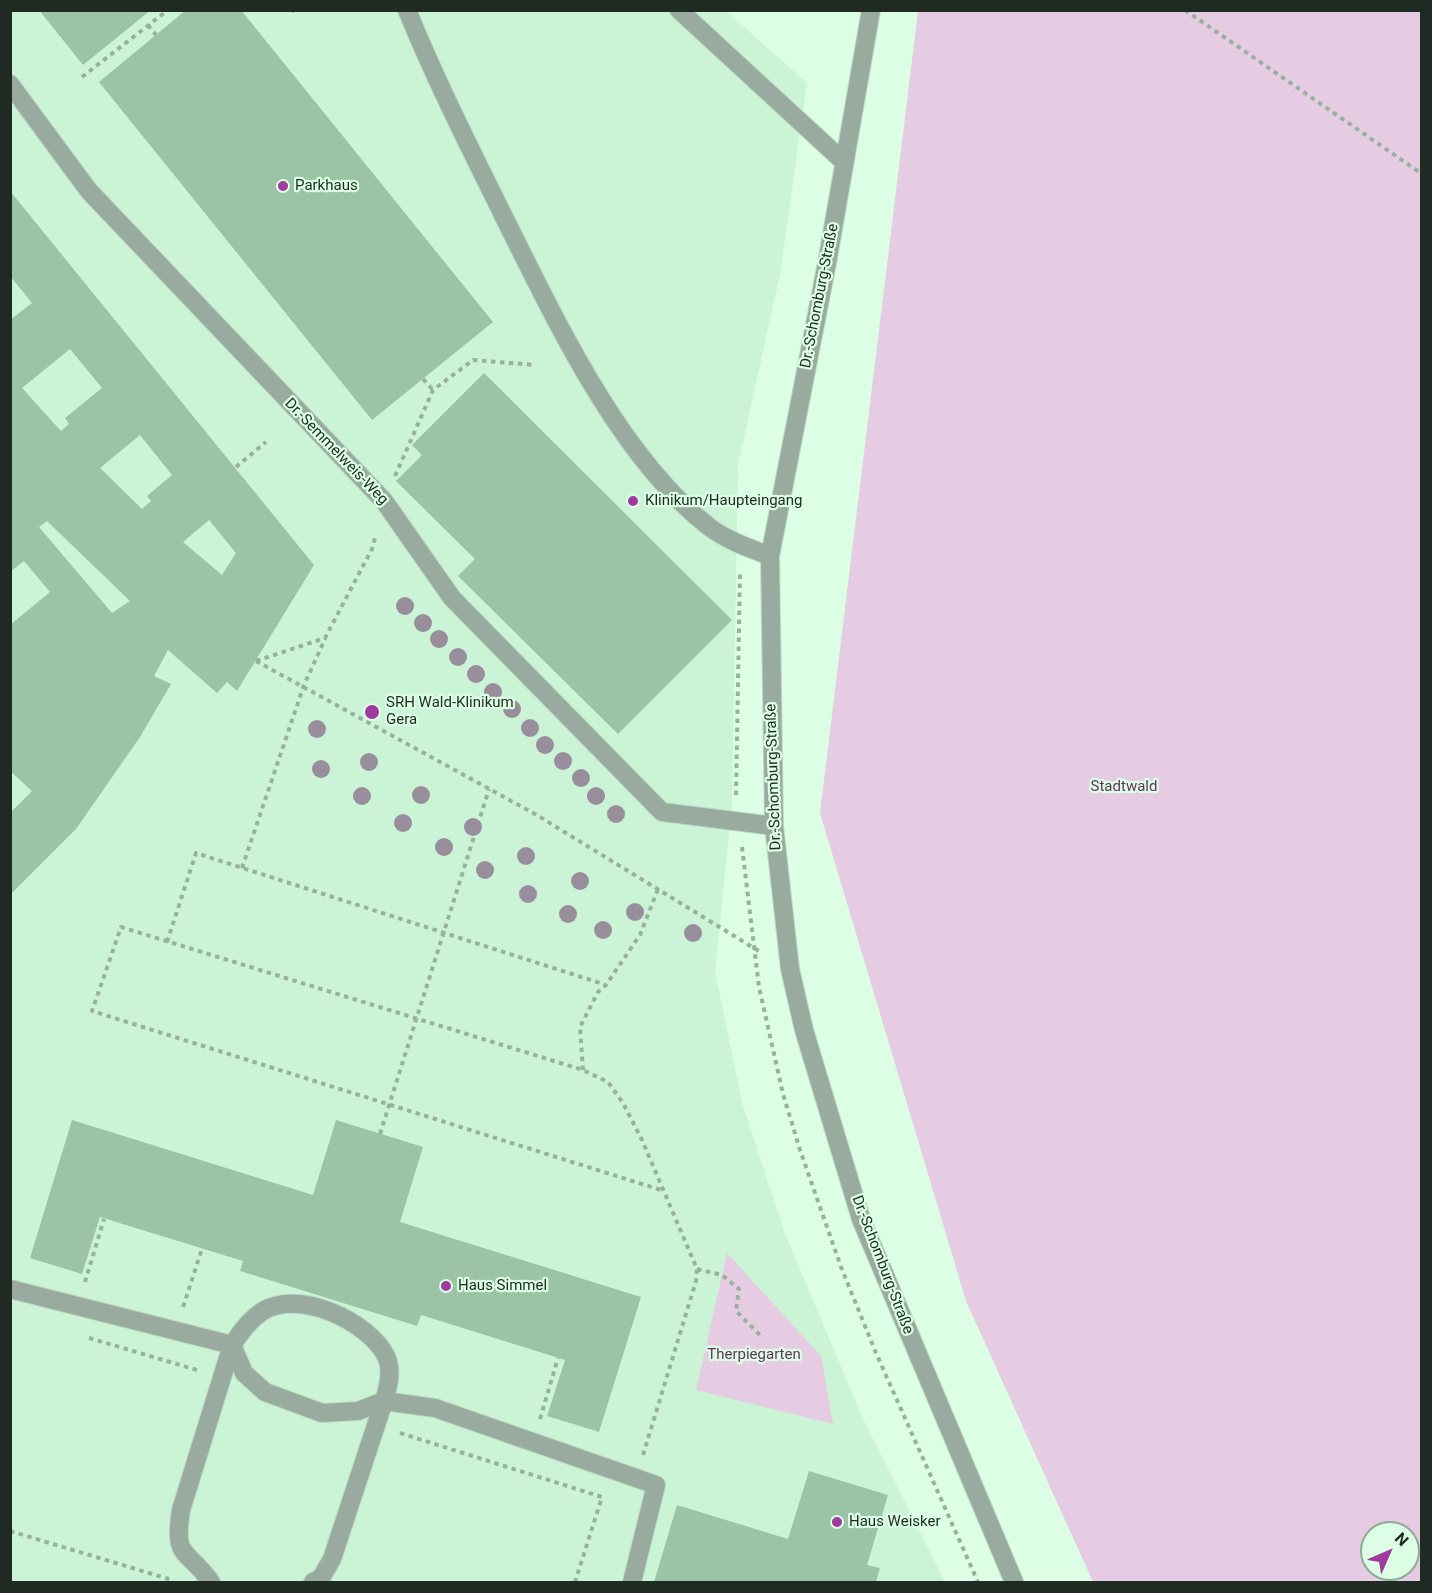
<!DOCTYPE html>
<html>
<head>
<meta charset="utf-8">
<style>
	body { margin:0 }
	#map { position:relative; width:1432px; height:1593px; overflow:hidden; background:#dcfee5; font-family:Roboto,sans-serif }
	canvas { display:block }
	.frame { position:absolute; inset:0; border:12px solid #1f2b22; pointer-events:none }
	.north { position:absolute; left:1360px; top:1521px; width:60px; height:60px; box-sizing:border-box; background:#dcfee5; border:2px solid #90aa97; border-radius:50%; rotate:45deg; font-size:16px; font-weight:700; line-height:24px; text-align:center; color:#1f2b22 }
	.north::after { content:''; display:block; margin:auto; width:21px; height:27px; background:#a13a9d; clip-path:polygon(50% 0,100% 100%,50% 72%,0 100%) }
</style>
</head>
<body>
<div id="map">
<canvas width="1432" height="1593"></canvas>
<div class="frame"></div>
<div class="north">N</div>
</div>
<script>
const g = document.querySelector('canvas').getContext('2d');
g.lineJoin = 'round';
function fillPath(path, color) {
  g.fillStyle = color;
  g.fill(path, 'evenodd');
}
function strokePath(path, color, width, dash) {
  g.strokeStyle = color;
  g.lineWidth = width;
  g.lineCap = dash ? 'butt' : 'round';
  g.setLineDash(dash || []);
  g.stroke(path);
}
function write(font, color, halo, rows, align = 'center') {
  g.font = font + ' Roboto,sans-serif';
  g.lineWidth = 4.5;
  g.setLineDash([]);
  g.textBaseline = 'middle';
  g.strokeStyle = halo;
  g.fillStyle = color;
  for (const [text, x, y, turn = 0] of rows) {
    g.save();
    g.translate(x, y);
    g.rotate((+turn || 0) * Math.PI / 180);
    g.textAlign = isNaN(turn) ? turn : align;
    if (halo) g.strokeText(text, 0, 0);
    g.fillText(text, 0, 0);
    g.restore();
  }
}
fillPath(new Path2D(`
	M11 11H726L807 83 780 275 738 465 732 805 715 972 743 1106 786 1236 863 1419 945 1582H11Z`), '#cbf4d6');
fillPath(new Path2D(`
	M918 11H1421V1582H1093L966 1301 820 813ZM1372 1533H1408V1569H1372Z
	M727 1253 821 1356 833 1424 696 1390Z`), '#e5cce2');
fillPath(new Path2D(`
	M39 10H151L83 65Z
	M186 10H241L493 322 372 420 99 82Z
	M10 191 314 565 237 691 227 682 217 693 168 650 154 676 171 684 140 737 76 829 10 895V813L32 791 10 771V625L50 592 24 561 10 572V320L32 303 10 276ZM70 349 102 388 65 418 69 424 61 431 22 388ZM140 435 172 475 147 496 151 501 142 509 100 468ZM209 520 236 553 222 575 183 542ZM47 521 130 601 112 613 39 527Z
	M484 373 732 620 618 734 458 576 475 559 396 481 422 455 412 445Z
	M72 1120 313 1195 336 1120 423 1147 400 1222 641 1297 599 1432 547 1416 565 1360 421 1315 417 1326 240 1271 243 1261 100 1217 82 1274 30 1258Z
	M809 1471 888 1495 867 1565 880 1568 876 1582H654L677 1505 788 1539Z`), '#9ac4a5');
const minor = new Path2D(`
	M407 10C436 81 470 148 504 217 555 319 618 455 708 526 726 540 749 548 770 556
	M679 10 844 162
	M871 10 827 263 770 556 774 826 790 969 804 1030 861 1219 1014 1582
	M10 84 89 191 384 501 452 598 662 812 774 826
	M10 1289 232 1345C241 1332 249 1320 263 1311 299 1289 368 1321 386 1356 393 1371 388 1387 384 1401L435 1408 656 1485 632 1582
	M211 1582C187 1548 173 1560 181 1510L232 1345 244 1373 265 1392 322 1413 358 1411 384 1401
	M313 1582 321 1578 332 1559 384 1401`);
strokePath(minor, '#bad8c2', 20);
strokePath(new Path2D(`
	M1185 10 1422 174
	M292 12 293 10
	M148 25 156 35
	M82 77 168 10
	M423 379 433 390
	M236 467 266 442
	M395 476 433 390 473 360 535 365
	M256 661 535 814 762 953
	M256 661 325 638 372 549 376 534
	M736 795 740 572
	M742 847 759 987 783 1094 800 1150 841 1267 876 1353 978 1582
	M242 868 304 685 325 639
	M167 942 196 853 606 985
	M583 1070 580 1027 598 992 606 985 640 935 658 889
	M380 1134 489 789
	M697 1269 722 1275 739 1289 736 1311 760 1335
	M85 1282 104 1219
	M183 1307 202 1249
	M89 1338 197 1370
	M540 1419 558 1358
	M400 1433 602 1497 575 1582
	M643 1455 696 1281 697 1269 642 1140 623 1103 608 1082 583 1070 121 927 92 1011 661 1190
	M10 1531 172 1580`), '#97b19e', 4, [4.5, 4.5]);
strokePath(minor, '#99ab9e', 18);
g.fillStyle = '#998f9c';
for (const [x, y] of [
	[405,606],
	[423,623],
	[439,639],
	[458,657],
	[476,674],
	[493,692],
	[512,709],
	[530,728],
	[317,729],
	[545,745],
	[563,761],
	[369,762],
	[321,769],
	[581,778],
	[421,795],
	[362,796],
	[596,796],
	[616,814],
	[403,823],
	[473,827],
	[444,847],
	[526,856],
	[485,870],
	[580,881],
	[528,894],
	[635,912],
	[568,914],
	[603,930],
	[693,933]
]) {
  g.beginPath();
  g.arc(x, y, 9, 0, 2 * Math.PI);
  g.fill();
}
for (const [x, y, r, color] of [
	[283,186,6,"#a13a9d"],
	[633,501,6,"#a13a9d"],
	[372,712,8,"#a13a9d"],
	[446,1286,6,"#a13a9d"],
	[837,1522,6,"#a13a9d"]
]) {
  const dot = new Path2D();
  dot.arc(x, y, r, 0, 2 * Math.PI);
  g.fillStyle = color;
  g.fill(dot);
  strokePath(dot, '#dcfee5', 2);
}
write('15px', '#1f2b22', '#dcfee5', [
	["Parkhaus",295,186],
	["Klinikum/Haupteingang",645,501],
	["SRH Wald-Klinikum",386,703],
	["Gera",386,720],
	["Haus Simmel",458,1286],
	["Haus Weisker",849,1522]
], 'left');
write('15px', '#1f2b22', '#dcfee5', [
	["Dr.-Schomburg-Straße",820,296,-79],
	["Dr.-Semmelweis-Weg",336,452,46],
	["Dr.-Schomburg-Straße",774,777,-92],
	["Dr.-Schomburg-Straße",882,1265,69]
]);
write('15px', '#633460', '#dcfee5', [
	["Stadtwald",1124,787],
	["Therpiegarten",754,1355]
]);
</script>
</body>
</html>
